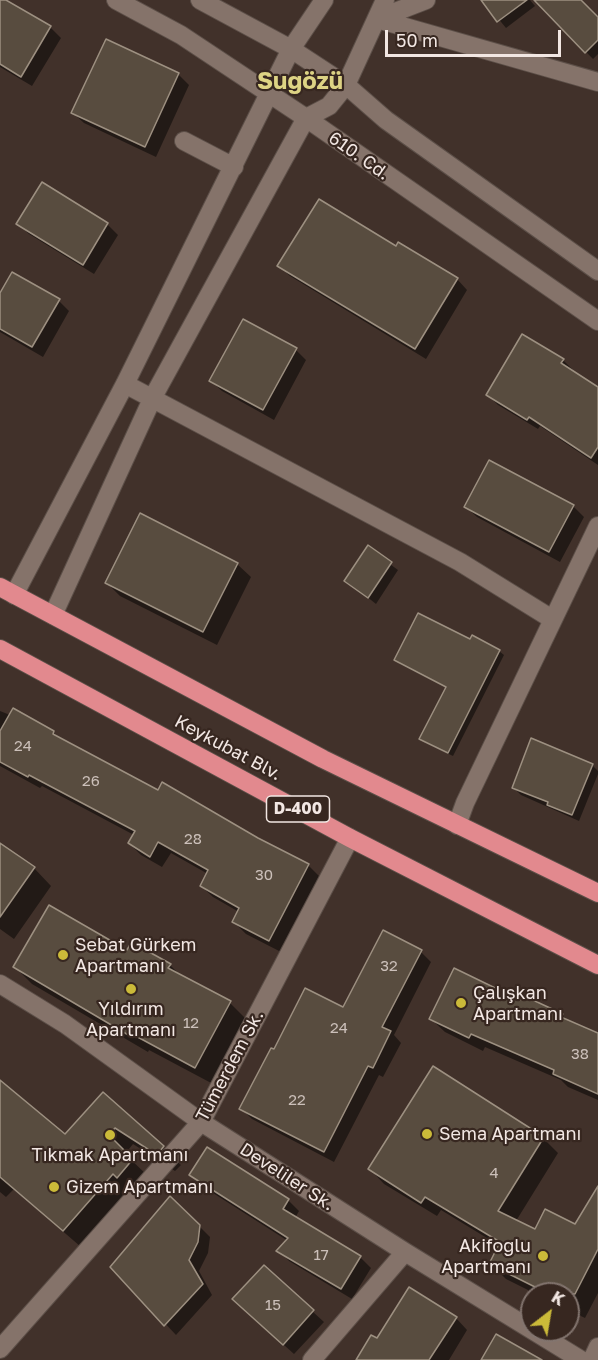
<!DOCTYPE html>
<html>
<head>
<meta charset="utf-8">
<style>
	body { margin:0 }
	#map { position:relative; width:598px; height:1360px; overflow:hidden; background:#41312a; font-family:"Golos Text",sans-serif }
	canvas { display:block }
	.north { position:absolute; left:520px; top:1282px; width:60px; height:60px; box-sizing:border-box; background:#372720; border:2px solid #82746e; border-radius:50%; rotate:31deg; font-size:16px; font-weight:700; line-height:24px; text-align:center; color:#f2e7e3 }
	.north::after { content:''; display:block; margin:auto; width:21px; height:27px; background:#cbba39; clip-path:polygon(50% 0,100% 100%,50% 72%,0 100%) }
	.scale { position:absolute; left:385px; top:30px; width:176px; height:27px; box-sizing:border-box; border:3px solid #f2e7e3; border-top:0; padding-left:8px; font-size:18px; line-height:21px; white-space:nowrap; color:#f2e7e3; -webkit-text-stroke:4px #372720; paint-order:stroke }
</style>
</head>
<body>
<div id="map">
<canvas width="598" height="1360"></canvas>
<div class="north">K</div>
<div class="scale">50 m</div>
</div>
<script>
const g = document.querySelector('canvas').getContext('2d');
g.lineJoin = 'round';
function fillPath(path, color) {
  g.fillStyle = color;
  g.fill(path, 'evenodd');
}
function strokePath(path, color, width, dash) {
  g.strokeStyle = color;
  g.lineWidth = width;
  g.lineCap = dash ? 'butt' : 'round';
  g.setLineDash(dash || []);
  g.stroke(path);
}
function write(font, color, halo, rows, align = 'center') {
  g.font = font + ' "Golos Text",sans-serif';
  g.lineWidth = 4.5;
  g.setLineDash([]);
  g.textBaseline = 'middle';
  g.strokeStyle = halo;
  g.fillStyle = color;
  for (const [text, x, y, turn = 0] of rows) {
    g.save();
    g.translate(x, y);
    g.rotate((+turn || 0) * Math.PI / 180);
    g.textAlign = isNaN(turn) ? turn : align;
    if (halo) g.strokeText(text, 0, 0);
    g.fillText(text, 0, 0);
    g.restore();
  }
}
fillPath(new Path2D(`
	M0 0H3L50 27 61 38 32 86 0 67Z
	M483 0H530L535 6 506 28Z
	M561 0H579L598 19V54L593 59 548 13Z
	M178 74 189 85 156 157 84 123 73 113Z
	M18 224H107L118 235 94 274 29 234Z
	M396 248 457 279 467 290 426 359 290 276 279 266Z
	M0 296 59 301 69 311 43 357 0 332Z
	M296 350 306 360 274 420 222 391 211 381Z
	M563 360 573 370 572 372 598 389V465L540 426 538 429 498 405 488 395Z
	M573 506 584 517 560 562 477 517 466 507Z
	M368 548 398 570 376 604 346 580Z
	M237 564 251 577 217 645 120 596 106 582Z
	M470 641 499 651 504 655 453 756 426 743 421 738 447 688 400 664 395 660Z
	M0 711 53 732 60 739 158 792 308 865 320 877 281 952 246 934 234 922 239 912 213 897 201 886 208 874 171 853 162 867 141 855 129 843 134 835 42 786 40 788 0 766Z
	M592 765 598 771V774L579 821 521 795 514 788Z
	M0 845 34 868 51 886 14 939 0 929Z
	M127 952 170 965 181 976 230 1003 247 1020 213 1084 149 1050 148 1052 32 984 15 967Z
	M421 952 431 962 394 1035 401 1043 383 1077 379 1075 334 1162 252 1119 241 1108 274 1051 344 1009Z
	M521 1002 562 1015 569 1022 598 1035V1100L568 1087 561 1080 485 1047 483 1051 445 1032 431 1019Z
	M0 1082 65 1136 103 1094 181 1165 175 1171 133 1144 125 1154 149 1177 81 1247 14 1189 6 1197 0 1192Z
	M543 1138 558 1153 516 1221 536 1231 576 1226 598 1189V1293L585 1318 568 1310V1294H536L506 1279 491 1264 500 1246 441 1210 437 1216 384 1184 370 1169Z
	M208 1149 288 1200 299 1211 295 1218 360 1257 371 1268 352 1299 289 1261 279 1250 288 1241 202 1186 191 1175Z
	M171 1198 210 1237 208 1253 199 1271 212 1295 176 1335 112 1267Z
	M264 1267 324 1322 294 1354 245 1310Z
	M456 1318 467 1330 449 1360H358L377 1340Z`), '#0007');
const building = new Path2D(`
	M0 0H6L51 26 21 77 0 64Z
	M481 0H527L497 22Z
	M534 0H581L598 17V40L585 53Z
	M106 39 179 73 145 147 71 113Z
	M42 182 108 223 83 265 16 224Z
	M319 199 396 246 398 242 458 278 415 349 277 266Z
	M12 272 60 299 32 347 0 329V293Z
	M243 319 297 348 263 410 209 381Z
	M522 334 564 359 561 363 598 387V447L591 458 529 417 527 420 486 395Z
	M489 460 574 505 549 552 464 507Z
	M140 513 238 563 203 632 105 583Z
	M368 545 392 562 368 598 344 581Z
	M418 613 470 639 472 635 500 650 448 753 419 739 446 687 394 660Z
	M13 708 54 731 53 734 158 790 162 782 258 838 309 864 269 941 232 922 239 908 200 886 208 870 158 842 150 857 128 843 135 831 29 775 28 777 0 762V731Z
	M531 738 593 764 572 815 547 805 548 802 512 788Z
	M0 843 35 867 0 917Z
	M49 905 127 950 131 942 171 964 168 968 231 1001 195 1068 132 1034 130 1036 13 967Z
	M383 930 422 950 382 1027 391 1031 373 1068 368 1066 324 1152 239 1109 271 1048 274 1049 305 988 343 1007Z
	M454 968 520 1000 522 995 563 1014 561 1017 598 1033V1094L553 1074 554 1070 471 1034 469 1038 429 1019Z
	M433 1066 544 1137 498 1211 535 1229 545 1209 575 1224 598 1186V1249L575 1294H549L489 1264 500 1242 425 1197 421 1203 368 1169Z
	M0 1080 65 1134 103 1092 164 1146 157 1155 115 1128 109 1135 133 1159 117 1178 113 1174 63 1231 0 1177Z
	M207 1147 289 1199 283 1209 361 1256 341 1289 276 1251 288 1238 189 1175Z
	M170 1196 200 1225 198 1242 189 1260 203 1284 164 1326 110 1267Z
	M264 1265 314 1310 283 1345 232 1299Z
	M409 1287 457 1317 429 1360H356L371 1335 377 1338Z
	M496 1334 542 1360H481Z`);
fillPath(building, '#584c3f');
strokePath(building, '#9d9081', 1.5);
const minor = new Path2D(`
	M116 0 181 35 306 118 598 321
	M200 0 291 49 346 85 386 120 598 271
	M377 19 598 82
	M377 19 426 0
	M184 141 234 167
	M125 384 460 562 552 619
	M14 595 125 384 291 49 324 0
	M53 615 153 397 306 118 329 106 346 85 385 0
	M457 825 465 803 598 526
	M0 984 65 1024 201 1122 405 1252 581 1360
	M0 1349 201 1122 350 838
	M312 1360 405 1252
	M592 1360 598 1347`);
const highway = new Path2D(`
	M0 587 323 759 598 893
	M0 649 350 838 598 965`);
strokePath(minor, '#5c4f48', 20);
strokePath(highway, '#5c4f48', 20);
strokePath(minor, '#85736a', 18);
strokePath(highway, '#e2898e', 18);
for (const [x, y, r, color] of [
	[63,955,6,"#cbba39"],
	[131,989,6,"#cbba39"],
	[461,1003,6,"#cbba39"],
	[427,1134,6,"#cbba39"],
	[110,1135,6,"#cbba39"],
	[54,1187,6,"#cbba39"],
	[543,1256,6,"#cbba39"]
]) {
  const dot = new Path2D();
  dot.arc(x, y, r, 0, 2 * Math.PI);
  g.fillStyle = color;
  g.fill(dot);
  strokePath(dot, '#372720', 2);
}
write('15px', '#ccc0ba', null, [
	["24",23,746],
	["26",91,781],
	["28",193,839],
	["30",264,875],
	["32",389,966],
	["12",191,1023],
	["24",339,1028],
	["38",580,1054],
	["22",297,1100],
	["4",494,1173],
	["17",321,1255],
	["15",273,1305]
]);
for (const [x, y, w] of [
	[298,809,63]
]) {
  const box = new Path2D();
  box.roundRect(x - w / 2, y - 13, w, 26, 4.5);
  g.fillStyle = '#372720';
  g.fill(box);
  strokePath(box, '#f2e7e3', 1.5);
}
write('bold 16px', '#f2e7e3', null, [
	["D-400",298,809]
]);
write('18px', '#f2e7e3', '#372720', [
	["610. Cd.",359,156,35],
	["Keykubat Blv.",228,748,28],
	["Tümerdem Sk.",230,1066,-62],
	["Develiler Sk.",287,1177,33]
]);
write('18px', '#f2e7e3', '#372720', [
	["Sebat Gürkem",75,945],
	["Apartmanı",75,966],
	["Çalışkan",473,993],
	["Apartmanı",473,1014],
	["Yıldırım",131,1009,"center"],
	["Apartmanı",131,1030,"center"],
	["Sema Apartmanı",439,1134],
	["Tıkmak Apartmanı",110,1155,"center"],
	["Gizem Apartmanı",66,1187],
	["Akifoğlu",531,1246,"right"],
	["Apartmanı",531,1267,"right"]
], 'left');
write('bold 24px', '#ddd384', '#372720', [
	["Sugözü",300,81]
]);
</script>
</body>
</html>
